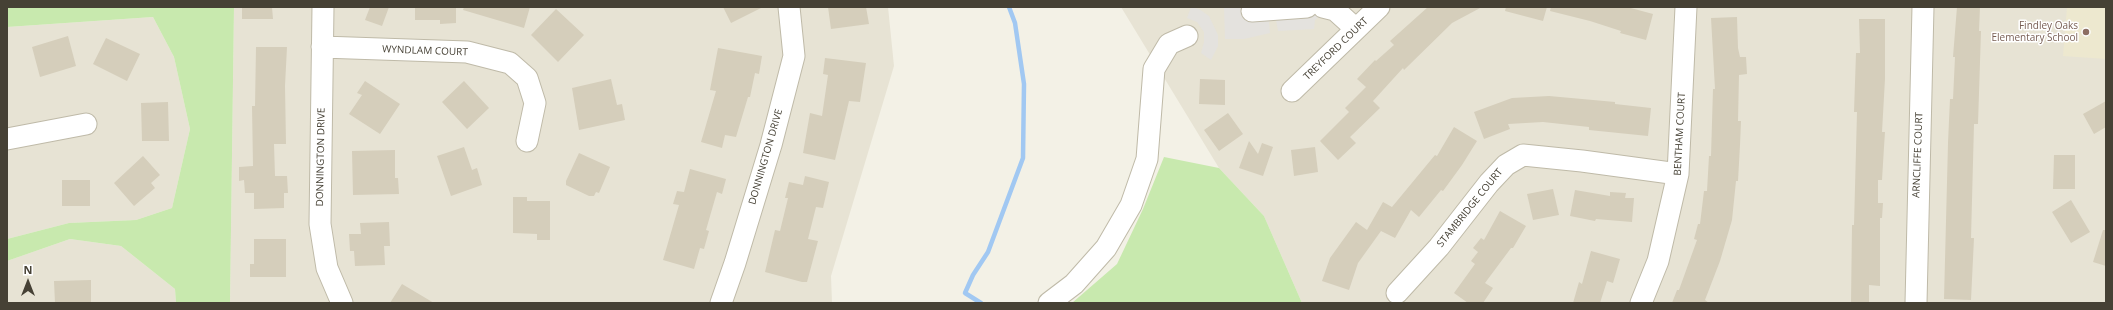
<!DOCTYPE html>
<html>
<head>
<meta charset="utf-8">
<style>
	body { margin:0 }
	#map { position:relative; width:2113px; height:310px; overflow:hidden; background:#f3f1e6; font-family:"Open Sans",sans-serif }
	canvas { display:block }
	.frame { position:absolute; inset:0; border:8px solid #464135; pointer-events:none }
	.north { position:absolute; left:8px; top:262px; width:40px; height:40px; -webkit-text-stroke:3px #fff; paint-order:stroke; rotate:0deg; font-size:11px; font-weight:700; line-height:16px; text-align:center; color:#464135 }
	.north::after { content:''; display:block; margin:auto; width:14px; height:18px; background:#464135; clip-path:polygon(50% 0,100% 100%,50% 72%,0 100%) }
</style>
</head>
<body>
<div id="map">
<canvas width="2113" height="310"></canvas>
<div class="frame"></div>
<div class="north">N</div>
</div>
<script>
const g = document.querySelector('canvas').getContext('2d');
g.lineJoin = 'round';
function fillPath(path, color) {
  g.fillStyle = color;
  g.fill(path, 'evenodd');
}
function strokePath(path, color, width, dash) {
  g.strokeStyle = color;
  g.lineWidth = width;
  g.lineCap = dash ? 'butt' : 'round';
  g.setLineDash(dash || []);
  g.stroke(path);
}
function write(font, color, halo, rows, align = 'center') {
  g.font = font + ' "Open Sans",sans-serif';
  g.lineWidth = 3;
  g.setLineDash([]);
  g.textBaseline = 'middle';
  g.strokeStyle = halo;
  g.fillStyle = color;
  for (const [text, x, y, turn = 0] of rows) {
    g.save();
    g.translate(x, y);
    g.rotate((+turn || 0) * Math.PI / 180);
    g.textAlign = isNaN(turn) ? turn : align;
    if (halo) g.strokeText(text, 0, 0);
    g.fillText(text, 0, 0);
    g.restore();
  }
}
fillPath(new Path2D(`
	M234 7H888L894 66 831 276 832 303H230Z
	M1121 7H2106V303H1302L1264 216 1219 168Z
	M153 17 174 57 190 129 172 208 136 220 69 223 7 239V27Z
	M70 239 121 246 175 289 176 303H7V261Z`), '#e7e3d4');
fillPath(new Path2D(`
	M2067 7H2106V59L2063 56Z`), '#ede8cf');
fillPath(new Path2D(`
	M7 7H234L230 303H176L175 289 121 246 70 239 7 261V239L69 223 136 220 172 208 190 129 174 57 153 17 7 27Z
	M1164 157 1219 168 1264 216 1302 303H1072L1117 264 1143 209Z`), '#c8e9ae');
fillPath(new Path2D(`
	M1191 7 1199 9 1209 16 1218 35V46L1211 60 1201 53 1204 42V32L1197 22 1187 18Z
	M1224 7H1342L1319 16 1315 20 1314 29 1278 31 1276 20 1273 18 1269 22 1270 33 1244 39H1225Z`), '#e4e2de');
strokePath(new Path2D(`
	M981 303 965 293 973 275 988 252 1023 158 1024 84 1015 23 1009 7`), '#a1c8f2', 4.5);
fillPath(new Path2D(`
	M242 7H272L273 19H242Z
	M370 7H389L382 26 365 20Z
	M415 7H456V23L440 24V20H415Z
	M464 7H530L524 28 463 10Z
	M723 7H763L731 23Z
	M828 7H866L869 24 831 29Z
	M1428 7H1482L1452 23 1404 70 1403 68 1373 101 1380 108 1350 137 1356 143 1338 160 1320 141 1349 112 1345 108 1366 87 1357 79 1375 60 1376 61 1394 45 1390 41Z
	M1506 7H1547L1543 21 1505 11Z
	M1551 7H1627L1653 14 1646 40 1620 33 1621 31 1590 21 1550 11Z
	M1957 7H1980L1979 31H1981L1978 124H1974L1971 238H1974L1971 300 1944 299 1948 143 1950 99H1953L1955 57H1953Z
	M556 9 584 35 558 62 531 35Z
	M1737 17 1738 48 1740 57H1746L1747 74 1739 75 1738 121H1741L1740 145 1738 181H1736L1732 220 1720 261 1705 300 1709 303H1672L1677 290H1679L1697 240 1694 239 1698 224H1700L1704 191H1707L1709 156H1711L1713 89H1715L1711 18Z
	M1859 19H1885V79L1882 132H1885L1884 147 1882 180H1878V203H1883L1882 218H1880V286L1869 285V303H1851L1852 225H1854L1857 112H1854L1856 53H1860Z
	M68 36 76 66 40 77 32 47Z
	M106 38 140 54 127 81 93 64Z
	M256 47H287L285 86 286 144H274L275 176H287L288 193H284V208L254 209V193H245L244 180 239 181V167L253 166 252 106H255Z
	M718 48 762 56 759 74 755 73 750 97H748L736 137 725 135 722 148 701 142 716 91 710 90Z
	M825 58 866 63 860 102 849 101 835 160 803 153 810 113 822 116 828 75 823 74Z
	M611 79 617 105 622 104 625 120 579 130 572 88Z
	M1200 79 1225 80V105L1199 104Z
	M365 81 400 104 380 134 349 114 362 95 357 93Z
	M464 81 489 108 467 129 442 102Z
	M1549 96 1615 102V104L1651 108 1648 136 1589 130V127L1543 122 1508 124 1510 129 1484 139 1474 112 1512 98Z
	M2106 101V127L2094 134 2083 114Z
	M168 102 169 141H142L141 103Z
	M1228 113 1243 134 1219 151 1204 130Z
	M1454 127 1477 141 1462 165 1443 191 1441 190 1419 217 1411 210 1395 238 1381 231 1358 263 1349 290 1322 281 1330 258 1356 222 1367 230 1383 202 1392 207 1435 155 1437 156Z
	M1249 141 1258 154 1262 143 1273 147 1263 176 1239 168Z
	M464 147 472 170 477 168 482 185 451 196 437 156Z
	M1315 147 1318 172 1294 176 1291 150Z
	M395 150V178H398L399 194 353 195 352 151Z
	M579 153 610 167 599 193 596 192 594 196H589L566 185V181Z
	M2054 155H2075V189H2053Z
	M143 156 160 175 151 183 155 188 134 206 114 183Z
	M690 169 726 179 722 194 717 192 706 230 709 231 704 249 700 248 694 269 663 260 679 205 673 204 677 191 684 192Z
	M805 176 829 182 823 208 816 207 808 239 818 241 807 282H802L765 272 775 230 780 231 788 198H785L789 182 803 185Z
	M62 180H90V206H62Z
	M1553 189 1559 215 1533 220 1527 194Z
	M1575 190 1610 196V192L1626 193 1625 198H1634L1632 222 1596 219 1595 221 1570 216Z
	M513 197H527V201H550V240H537V234L513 233Z
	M2071 200 2090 232 2071 243 2052 212Z
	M1500 211 1526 226 1513 248H1511L1485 283 1493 288 1483 303H1468L1454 293 1475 264 1471 261 1478 252 1473 248 1481 238 1484 240Z
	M389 222 390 246H384L385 265 355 266 354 251H350L349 234H361L360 223Z
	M2103 230H2106V266L2093 262Z
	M254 239H286V277H250V264H254Z
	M1591 251 1620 259 1613 283 1607 281 1600 303H1573L1579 282 1582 284Z
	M91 280V303H55L54 281Z
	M402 284 434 303H390Z`), '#d5cebb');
const minor = new Path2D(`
	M323 7 320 224 327 268 342 303
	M1323 7 1335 10 1356 29
	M1252 11 1307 7
	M322 47 467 52 510 63 527 78 535 103 527 141
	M1292 91 1379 7
	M7 139 86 124
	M1397 293 1439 247 1489 183 1506 165 1523 155 1582 161 1678 174
	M721 303 735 263 771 145 794 56 789 7
	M1049 303 1074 284 1106 248 1131 205 1147 159 1154 69 1169 44 1187 36
	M1641 303 1658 261 1678 174 1686 7
	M1916 303 1923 7`);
strokePath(minor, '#bfbaa8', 23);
strokePath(minor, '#fff', 21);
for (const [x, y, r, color] of [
	[2086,32,4,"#8d6e63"]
]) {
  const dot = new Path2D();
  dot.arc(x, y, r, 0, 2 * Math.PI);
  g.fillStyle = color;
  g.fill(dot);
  strokePath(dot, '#fff', 1.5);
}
write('10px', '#785e54', '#fff', [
	["Findley Oaks",2078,26],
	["Elementary School",2078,38]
], 'right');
write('10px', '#464135', '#fff', [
	["TREYFORD COURT",1336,49,-44],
	["WYNDLAM COURT",425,51,2],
	["BENTHAM COURT",1680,134,-87],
	["ARNCLIFFE COURT",1918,155,-88],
	["DONNINGTON DRIVE",321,157,-89],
	["DONNINGTON DRIVE",766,157,-74],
	["STAMBRIDGE COURT",1470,208,-51]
]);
</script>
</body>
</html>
